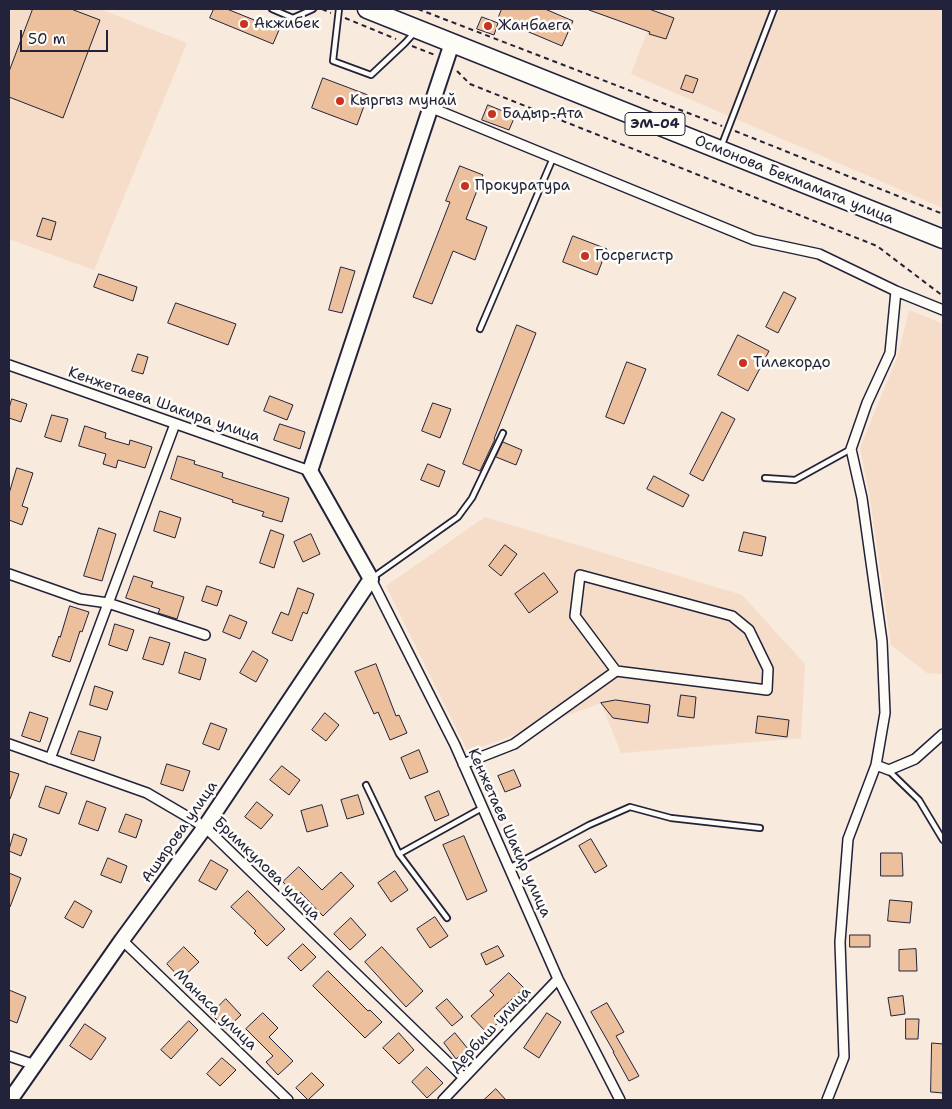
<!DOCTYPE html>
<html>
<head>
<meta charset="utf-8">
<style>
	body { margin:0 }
	#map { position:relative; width:952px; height:1109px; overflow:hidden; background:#f8eadc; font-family:"Shantell Sans",sans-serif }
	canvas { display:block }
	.frame { position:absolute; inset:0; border:10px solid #22223b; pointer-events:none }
	.scale { position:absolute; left:20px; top:30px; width:88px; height:22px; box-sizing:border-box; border:2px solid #22223b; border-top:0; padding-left:6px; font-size:15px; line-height:18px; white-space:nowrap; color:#22223b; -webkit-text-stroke:4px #fdfcf7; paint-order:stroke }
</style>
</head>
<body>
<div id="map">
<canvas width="952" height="1109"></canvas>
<div class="frame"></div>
<div class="scale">50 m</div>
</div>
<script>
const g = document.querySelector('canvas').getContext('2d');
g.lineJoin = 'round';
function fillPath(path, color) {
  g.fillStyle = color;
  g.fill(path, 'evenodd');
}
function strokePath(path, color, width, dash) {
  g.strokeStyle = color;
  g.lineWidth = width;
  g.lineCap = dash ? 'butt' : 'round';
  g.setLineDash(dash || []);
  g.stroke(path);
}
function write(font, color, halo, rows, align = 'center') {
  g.font = font + ' "Shantell Sans",sans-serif';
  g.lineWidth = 5;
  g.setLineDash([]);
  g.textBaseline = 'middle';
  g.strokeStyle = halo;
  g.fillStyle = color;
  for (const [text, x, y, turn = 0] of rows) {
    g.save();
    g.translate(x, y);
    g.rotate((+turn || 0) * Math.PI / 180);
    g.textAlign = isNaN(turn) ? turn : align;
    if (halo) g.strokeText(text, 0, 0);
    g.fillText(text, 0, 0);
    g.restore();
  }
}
fillPath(new Path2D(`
	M9 9H100L187 43 94 270 9 239Z
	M656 9H943V208L631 74Z
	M909 310 943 324V674L927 673 891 645 870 498 860 448 898 355Z
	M485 517 742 595 805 664 801 738 621 753 601 703 468 752 386 586Z`), '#f5ddc9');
const building = new Path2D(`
	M33 9H71L100 20 63 118 9 97V72Z
	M214 9H227L279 30 273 44 210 18Z
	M502 9H545L573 21 562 46 498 19Z
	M589 9H649L674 18 666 39 649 34 650 32 589 10Z
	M482 17 498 23 494 35 477 29Z
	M686 75 698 79 693 93 681 89Z
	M323 78 368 95 357 125 312 108Z
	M488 105 515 116 509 130 482 120Z
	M460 166 483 175 466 219 487 227 475 260 453 251 432 304 413 297 450 202 446 201Z
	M43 218 56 222 51 240 37 236Z
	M573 236 607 249 597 275 563 262Z
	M341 267 355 271 342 313 329 310Z
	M99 274 137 287 133 301 94 287Z
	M784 292 796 298 778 333 766 327Z
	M176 303 236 324 228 345 168 323Z
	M517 325 536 333 494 439H495L480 471 463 464Z
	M738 335 769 351 748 391 718 375Z
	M138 354 148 357 143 374 132 371Z
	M627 362 646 369 624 424 606 417Z
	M270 396 293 405 287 420 264 411Z
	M12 399 27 404 21 422 9 418V409Z
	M433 403 451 409 440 438 422 431Z
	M722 412 735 419 703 481 690 474Z
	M52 415 68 419 61 442 45 437Z
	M280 424 305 432 300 449 274 440Z
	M85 426 106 433 105 438 129 445 130 440 152 447 145 468 118 460 116 468 103 464 106 454 79 446Z
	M503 442 522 450 516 465 496 457Z
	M178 456 195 461 194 464 223 473 222 477 289 498 282 522 262 516 264 512 232 502 233 500 171 479Z
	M428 464 445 471 439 487 421 480Z
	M17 468 33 473 22 506 28 508 22 525 9 520V494Z
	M654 476 689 495 683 507 647 489Z
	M160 511 181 518 175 538 154 531Z
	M99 528 116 534 102 581 84 576Z
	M271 530 284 535 274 568 260 563Z
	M744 532 766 537 762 556 739 551Z
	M311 534 320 554 303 562 294 542Z
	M505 545 517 554 501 576 489 566Z
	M544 573 558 592 529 613 515 594Z
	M134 576 153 582 151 587 184 597 177 619 158 613 160 609 126 598Z
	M207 586 222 591 217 606 202 601Z
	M298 588 314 594 307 614 303 612 292 641 272 633 281 612 288 615Z
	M70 606 89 612 82 632 80 631 70 662 52 656 59 636 60 637Z
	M230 615 247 622 240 639 223 632Z
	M115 624 134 630 127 651 109 645Z
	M150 637 170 643 163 665 143 659Z
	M253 651 268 660 256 682 240 673Z
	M185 652 206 659 200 680 179 673Z
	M376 664 396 716 399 715 407 733 390 740 378 712 374 714 355 672Z
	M95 686 113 692 107 710 90 705Z
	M681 695 696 697 694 718 678 716Z
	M616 700 650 705 648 723 613 718 601 703Z
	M30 712 48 718 40 742 22 736Z
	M325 713 339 725 326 741 312 730Z
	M758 716 789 720 787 737 756 733Z
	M211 723 227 729 219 750 203 744Z
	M79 731 101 737 94 761 71 754Z
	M419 750 428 772 410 779 401 758Z
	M167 764 190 771 183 791 161 784Z
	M282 766 300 780 289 795 270 780Z
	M514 770 521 786 505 792 498 776Z
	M9 771 19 774 10 799H9Z
	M46 786 67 793 59 814 39 807Z
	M439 791 449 815 435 821 425 797Z
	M358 795 364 814 347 819 341 800Z
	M87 801 106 808 98 831 79 824Z
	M257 802 273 815 261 829 245 817Z
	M322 805 328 826 307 832 301 811Z
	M126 814 142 820 136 838 119 832Z
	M14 834 27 839 21 856 9 851Z
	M464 836 487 891 467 900 443 845Z
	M591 839 607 866 595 873 579 846Z
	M881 853H902L903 876H881Z
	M108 858 127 866 121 883 101 875Z
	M211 860 228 870 216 890 199 881Z
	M299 867 322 890 341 872 354 886 323 916 300 892 296 896 283 882Z
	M395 871 408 890 391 902 378 883Z
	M9 873 21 878 10 907H9Z
	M248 891 285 929 267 946 254 933 256 931 231 907Z
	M890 900 912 902 910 923 888 921Z
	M75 901 92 911 83 928 65 918Z
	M435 917 448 936 430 948 417 929Z
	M351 918 366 935 350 950 334 934Z
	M850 935H870V947H850Z
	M303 944 316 957 301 971 288 958Z
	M498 946 504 956 486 965 481 954Z
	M184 947 199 962 181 979 167 964Z
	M382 947 423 991 406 1007 365 962Z
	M916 949 917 971H899V950Z
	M328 971 368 1011 370 1010 382 1022 365 1038 313 986Z
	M509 973 524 988 494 1016 500 1021 487 1033 471 1016 494 995 490 991Z
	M9 990 26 997 17 1023 9 1020Z
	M903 996 905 1014 891 1016 888 998Z
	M226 999 241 1015 226 1029 211 1014Z
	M447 999 463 1017 452 1026 436 1008Z
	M607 1003 624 1032 616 1036 639 1076 629 1081 613 1052H614L591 1012Z
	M263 1013 278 1028 269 1037 293 1061 278 1075 266 1062 273 1056 246 1029Z
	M547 1013 561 1022 539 1058 524 1048Z
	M906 1019H919L918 1039H906Z
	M189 1021 198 1030 171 1059 161 1050Z
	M85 1024 106 1038 91 1060 70 1046Z
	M399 1033 414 1050 399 1064 383 1048Z
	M455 1033 468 1049 456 1059 444 1043Z
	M932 1043 943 1044V1093L931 1092Z
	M222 1058 236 1070 220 1086 207 1074Z
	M427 1067 443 1083 427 1098 412 1082Z
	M312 1073 324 1085 308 1100 296 1088Z
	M496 1089 506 1100H484Z`);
fillPath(building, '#edc09d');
strokePath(building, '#22223b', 1);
const lane = new Path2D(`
	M272 9 293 18 313 9
	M339 9 333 61 371 75 405 43 415 32
	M721 147 774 9
	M480 329 553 158
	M765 478 795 480 851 449
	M372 578 458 517 472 498 503 433
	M889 771 919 800 943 840
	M366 785 399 854 447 918
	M399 854 482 808
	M509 868 589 825 630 807 671 818 760 828`);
const street = new Path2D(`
	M432 108 754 240 819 254 896 291 943 310
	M9 365 310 471
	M9 574 80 599 108 603 205 635
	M371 579 455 745 558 979 620 1100
	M9 744 147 793 205 827 464 1078
	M50 759 175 424
	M463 764 514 744 616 671 767 690 768 669 749 630 732 616 580 575 575 616 616 671
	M876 765 889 770 915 759 943 734
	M122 940 288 1100
	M9 1056 35 1065
	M443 1100 558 979
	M827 1100 844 1057 840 942 848 839 876 765 885 713 882 641 862 498 851 449 867 403 890 353 896 291`);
const secondary = new Path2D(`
	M10 1100 122 940 205 827 371 579 310 471 452 43`);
const highway = new Path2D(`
	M367 9 943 239`);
strokePath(lane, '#22223b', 8);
strokePath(street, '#22223b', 12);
strokePath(secondary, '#22223b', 18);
strokePath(highway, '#22223b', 21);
strokePath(new Path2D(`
	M322 9 331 13
	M418 9 722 126
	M345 18 396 39
	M412 46 435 55
	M457 71 470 84 877 246 943 296
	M735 131 943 214`), '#22223b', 2, [5, 4]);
strokePath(lane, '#fdfcf7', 4.5);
strokePath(street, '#fdfcf7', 9);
strokePath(secondary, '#fdfcf7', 14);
strokePath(highway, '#fdfcf7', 18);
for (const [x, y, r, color] of [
	[244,24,5,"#c8321e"],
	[488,26,5,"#c8321e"],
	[340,101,5,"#c8321e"],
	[492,114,5,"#c8321e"],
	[465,186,5,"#c8321e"],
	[585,256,5,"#c8321e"],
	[743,363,5,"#c8321e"]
]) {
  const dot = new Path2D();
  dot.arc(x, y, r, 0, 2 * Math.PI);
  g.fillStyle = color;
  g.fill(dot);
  strokePath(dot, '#fdfcf7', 2);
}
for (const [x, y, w] of [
	[655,124,60]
]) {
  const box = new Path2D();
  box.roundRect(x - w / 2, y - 11.5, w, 23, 4);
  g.fillStyle = '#fdfcf7';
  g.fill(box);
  strokePath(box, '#22223b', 1);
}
write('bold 14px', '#22223b', null, [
	["ЭМ-04",655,124]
]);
write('15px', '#22223b', '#fdfcf7', [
	["Акжибек",254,24],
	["Жанбаега",498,26],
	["Кыргыз мунай",350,101],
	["Бадыр-Ата",502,114],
	["Прокуратура",475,186],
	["Госрегистр",595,256],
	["Тилекордо",753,363]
], 'left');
write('15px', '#22223b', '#fdfcf7', [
	["Осмонова Бекмамата улица",794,180,22],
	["Кенжетаева Шакира улица",164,405,19],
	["Ашырова улица",180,832,-55],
	["Кенжетаев Шакир улица",509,833,66],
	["Бримкулова улица",267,869,44],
	["Манаса улица",215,1010,44],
	["Дербиш улица",491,1030,-47]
]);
</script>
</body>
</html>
